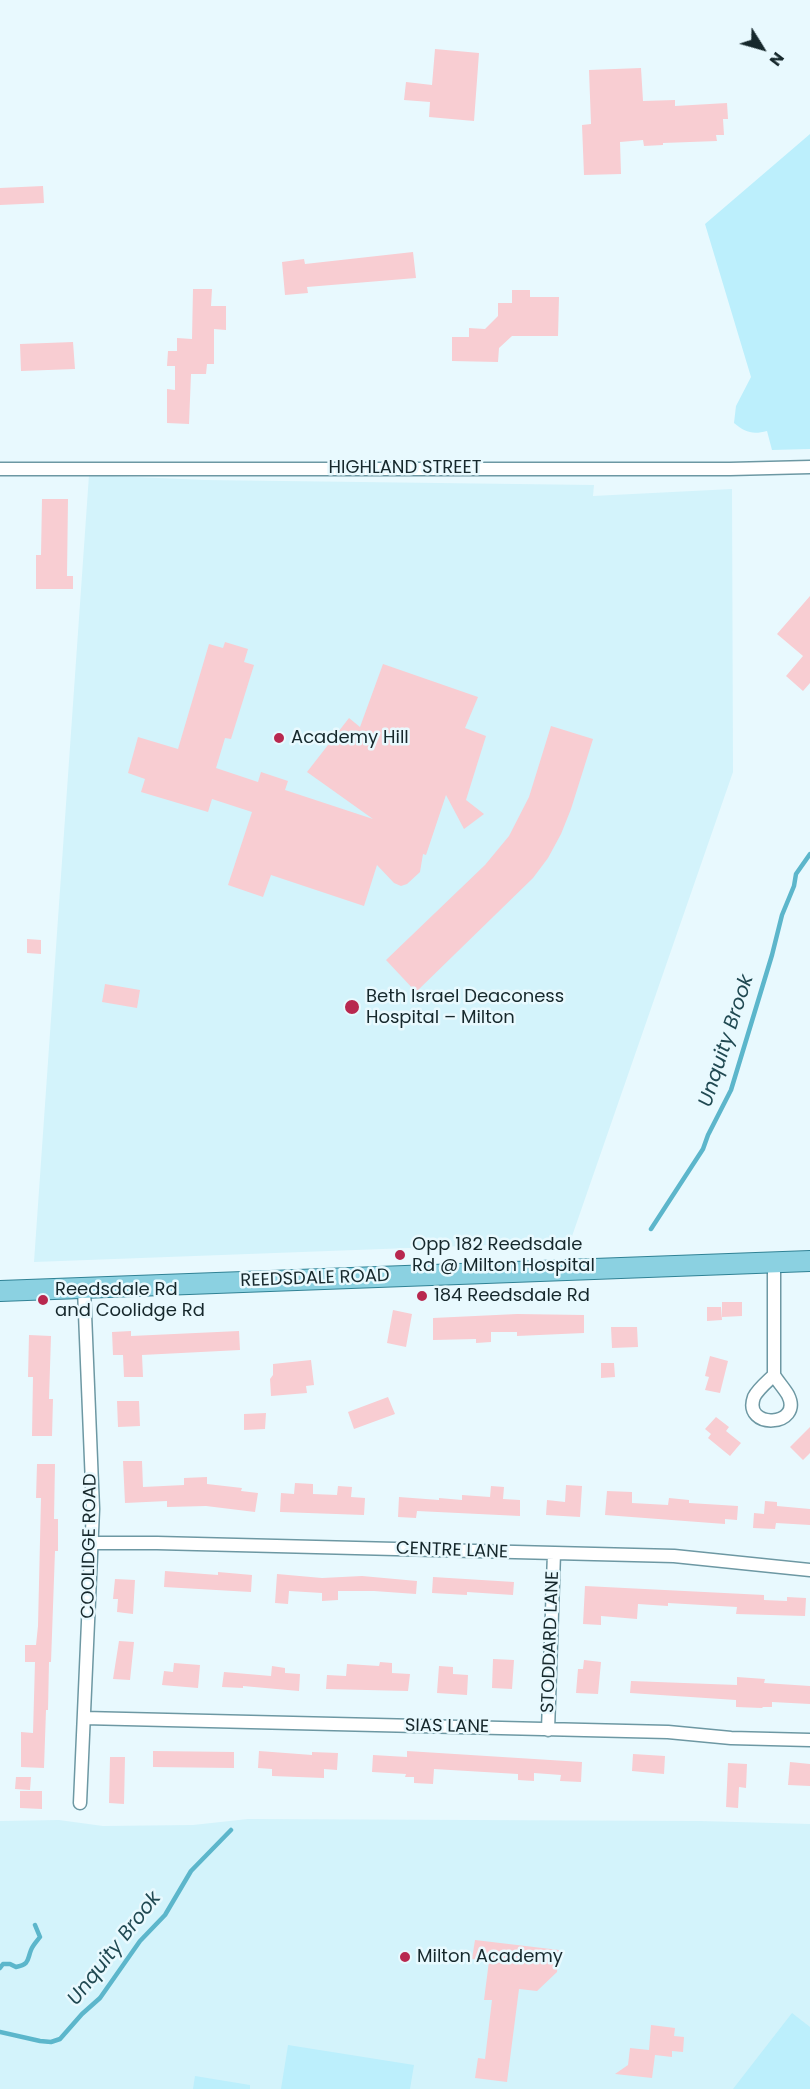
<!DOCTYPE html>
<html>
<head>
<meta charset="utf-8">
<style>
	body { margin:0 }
	#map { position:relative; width:810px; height:2089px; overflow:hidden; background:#e8f9fe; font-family:Poppins,sans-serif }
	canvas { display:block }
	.north { position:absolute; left:732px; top:18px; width:60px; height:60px; -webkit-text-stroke:4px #e8f9fe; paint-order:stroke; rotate:127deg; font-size:16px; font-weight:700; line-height:24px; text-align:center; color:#16282c }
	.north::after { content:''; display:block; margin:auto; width:21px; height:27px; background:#16282c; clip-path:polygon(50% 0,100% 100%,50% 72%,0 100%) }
</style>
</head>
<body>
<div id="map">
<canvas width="810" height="2089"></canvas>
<div class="north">N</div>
</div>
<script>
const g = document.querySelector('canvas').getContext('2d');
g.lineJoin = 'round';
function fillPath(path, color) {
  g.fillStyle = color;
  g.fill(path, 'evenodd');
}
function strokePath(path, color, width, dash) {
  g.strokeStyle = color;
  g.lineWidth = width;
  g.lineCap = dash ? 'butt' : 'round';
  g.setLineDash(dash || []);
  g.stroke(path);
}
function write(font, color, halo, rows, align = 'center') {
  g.font = font + ' Poppins,sans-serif';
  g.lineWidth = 5;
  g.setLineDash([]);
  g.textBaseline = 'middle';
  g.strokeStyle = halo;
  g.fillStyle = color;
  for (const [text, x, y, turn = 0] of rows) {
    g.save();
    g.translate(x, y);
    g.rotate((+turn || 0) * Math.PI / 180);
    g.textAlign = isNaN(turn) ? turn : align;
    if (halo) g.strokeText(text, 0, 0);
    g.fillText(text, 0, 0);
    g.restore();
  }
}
fillPath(new Path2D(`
	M89 475 205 480 594 485 593 496 732 489 733 772 570 1242 34 1262Z
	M248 1819 700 1821 810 1824V2089H0V1821L59 1820 103 1826 193 1825Z`), '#d3f3fb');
fillPath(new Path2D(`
	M810 134V449L772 450 767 431C752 435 745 432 734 423L736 406 751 377 705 224Z
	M792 2013 810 2027V2089H733Z
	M288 2045 414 2065 410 2089H281Z
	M195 2076 250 2085V2089H193Z`), '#bceffc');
strokePath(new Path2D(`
	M651 1229 703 1149 708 1135 731 1090 772 955 782 915 794 886 796 874 810 854
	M0 1968 3 1964H10L16 1967C30 1964 27 1960 31 1950 33 1945 37 1941 40 1937L35 1925
	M0 2032 40 2041 51 2042 60 2039 82 2014 100 1998 140 1941 165 1915 191 1871 231 1830`), '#5cb6cb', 4.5);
fillPath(new Path2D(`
	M435 49 479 53 474 121 429 117 430 102 404 100 406 82 432 85Z
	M641 68 643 101 675 100V106L727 103 728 119H723L724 135H716L717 141 663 143V145L644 146 643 140 620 142 621 174 584 175 582 125 591 124 589 70Z
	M43 186 44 203 0 205V188Z
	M413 252 416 278 307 287 308 293 285 295 282 262 304 259 305 264Z
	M193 289H212L211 306H226V330L214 329V364H207L206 374H191L189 424 167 423V389L175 390V366H167L168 351H177V338L192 339Z
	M512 290H530V297H559L558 336H512L499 348 498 362 452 361V337H469V328L485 329 498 316V303H512Z
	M73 342 75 369 21 371 20 344Z
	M42 499H68L67 576H73V589H36V555H41Z
	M810 596V683L803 691 786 676 803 656 777 634Z
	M225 642 248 649 244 662 254 665 231 739 225 738 216 768 258 782 261 772 288 781 285 790 373 819 307 772 349 718 360 727 383 664 478 697 465 728 486 736 466 800 484 814 464 829 446 795 426 855 423 854 420 872 407 884 401 886 394 883 377 865 364 906 271 875 263 897 228 885 252 812 212 799 208 812 141 792 145 779 128 773 138 737 178 749 209 644 223 648Z
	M551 726 593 739 571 809 561 834 548 858 533 878 416 992 386 960 485 865 509 836 529 797Z
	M27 939 41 940V954L27 953Z
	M105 984 140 990 137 1008 102 1002Z
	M722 1302H742V1316L722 1317Z
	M707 1307H721L722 1320 707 1321Z
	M393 1310 412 1314 406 1347 387 1343Z
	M517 1314 584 1315V1333L517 1336V1332H491V1342L476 1343V1339L433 1340V1318Z
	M611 1327H637L638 1347 612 1348Z
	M131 1331V1336L239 1331 240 1350 142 1355 143 1377H124L123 1355H113L112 1332Z
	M29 1335 51 1336 49 1399H53L52 1436H32L33 1377H28Z
	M710 1356 728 1361 720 1393 705 1390 709 1377 705 1376Z
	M311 1360 314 1385 306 1386 307 1393 271 1396 270 1379 273 1375V1364Z
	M601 1363H614L615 1377 601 1378Z
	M388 1397 395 1414 354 1429 348 1412Z
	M117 1401H139L140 1426 118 1427Z
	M266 1413 265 1429 244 1430V1414Z
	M716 1417 729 1427 726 1431 741 1443 730 1456 708 1438 711 1434 705 1429Z
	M810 1427V1453L803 1460 790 1447Z
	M123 1461H142L143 1487 184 1485V1478L207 1477V1484L242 1488 241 1491 258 1493 255 1512 206 1506 167 1507V1501L125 1503Z
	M37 1464H55L54 1519H58V1551H55L51 1662H49L48 1710H46L44 1768 21 1767V1732L33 1733 35 1662H25V1645H36L38 1626 41 1498H36Z
	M295 1483 313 1484V1494L337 1495 338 1486 352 1487 351 1497 365 1498 364 1515 280 1512 281 1493 294 1494Z
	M566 1485 582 1486 580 1517 546 1515 547 1500 565 1502Z
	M491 1486 504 1487 503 1499 520 1500V1516L417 1511 416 1518 398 1517 399 1497 439 1500V1498L462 1500V1495L490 1497Z
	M607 1491 632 1492V1503L668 1505 669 1498 689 1500V1503L738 1506 737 1520 725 1519V1524L605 1515Z
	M765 1501 777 1502V1506L810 1509V1525L776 1523 775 1529 753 1528 754 1513 764 1514Z
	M165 1571 218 1575V1572L252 1575 251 1592 164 1587Z
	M277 1574 322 1578 362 1576 417 1581 416 1594 374 1591H338V1600L322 1601V1593L289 1591 288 1604 275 1603Z
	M433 1577 514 1582 513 1595 467 1592V1595L432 1593Z
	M115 1579 135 1580 133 1614 117 1612 118 1599H113Z
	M585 1586 764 1595V1600L787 1601V1597L806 1598 805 1616 736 1614 737 1607 668 1603V1606L638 1604 637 1619 601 1616V1625L583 1624Z
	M119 1641 134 1642 130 1680 113 1679Z
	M493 1659 514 1660 512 1689 492 1688Z
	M584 1660 601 1662 598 1694 576 1693 578 1669H583Z
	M380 1662 392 1663V1673L410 1674 408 1691 326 1689 327 1675 346 1676 347 1664 379 1666Z
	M174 1663 200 1665 198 1688 162 1685 164 1671 173 1672Z
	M272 1666 285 1668V1673L300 1674 299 1691 243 1686V1688L222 1687 224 1672 271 1676Z
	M439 1666 453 1667V1674L468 1675 467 1695 437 1693Z
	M737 1677 765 1679 764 1683 810 1686V1704L772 1702V1707H763L762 1708 736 1707V1700L630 1693 631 1681 737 1685Z
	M153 1751 234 1752V1768L153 1767Z
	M259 1751 312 1755V1752L338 1753 337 1770 324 1769V1778L272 1776V1769L258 1768Z
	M407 1751 582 1762 581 1782 560 1781 561 1775 534 1773V1781L518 1780V1774L434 1769 433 1784 414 1783V1777H405L406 1774 372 1772 373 1755 407 1757Z
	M633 1754 665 1756 664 1774 632 1771Z
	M110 1757H125L124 1804 109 1803Z
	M790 1762 810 1764V1786L788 1785Z
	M728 1763 747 1764 746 1788 739 1787 738 1808 726 1807Z
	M16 1777H31L30 1790 15 1789Z
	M20 1791H42V1809L20 1808Z
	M475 1940 559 1950 557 1972 537 1991 519 1989 507 2082 475 2078 478 2058 485 2059 492 2000H484L489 1961 472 1959Z
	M651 2025 675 2028 674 2036 684 2037 683 2052 672 2051V2057L655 2055 652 2078 615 2074 628 2065 630 2048 649 2050Z`), '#f8cdd2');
const minor = new Path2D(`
	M0 469H730L810 467
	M774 1261V1375
	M774 1375C778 1382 784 1388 788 1395 804 1427 742 1430 754 1397 758 1389 767 1382 774 1375Z
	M92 1543H157L674 1556 810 1570
	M84 1718 668 1732 731 1738 810 1740
	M548 1730 554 1553
	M80 1803 93 1509 84 1289`);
const primary = new Path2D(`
	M0 1291 810 1261`);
strokePath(minor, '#6d98a3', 15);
strokePath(primary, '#308295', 22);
strokePath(minor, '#fff', 12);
strokePath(primary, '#8bd1e1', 20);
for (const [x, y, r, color] of [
	[279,738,6,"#b8284f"],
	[352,1007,8,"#b8284f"],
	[400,1255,6,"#b8284f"],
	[422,1296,6,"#b8284f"],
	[43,1300,6,"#b8284f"],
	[405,1957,6,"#b8284f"]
]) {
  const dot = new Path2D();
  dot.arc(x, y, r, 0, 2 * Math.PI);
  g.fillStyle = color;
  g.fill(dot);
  strokePath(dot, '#e8f9fe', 2);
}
write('18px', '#16282c', '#e8f9fe', [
	["HIGHLAND STREET",405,468],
	["REEDSDALE ROAD",315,1279,-2],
	["COOLIDGE ROAD",90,1546,-89],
	["CENTRE LANE",452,1551,2],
	["STODDARD LANE",551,1642,-88],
	["SIAS LANE",447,1727,1]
]);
write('18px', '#16282c', '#e8f9fe', [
	["Academy Hill",291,738],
	["Beth Israel Deaconess",366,997],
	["Hospital – Milton",366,1018],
	["Opp 182 Reedsdale",412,1245],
	["Rd @ Milton Hospital",412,1266],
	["Reedsdale Rd",55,1290],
	["and Coolidge Rd",55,1311],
	["184 Reedsdale Rd",434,1296],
	["Milton Academy",417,1957]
], 'left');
write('italic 20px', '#204952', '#e8f9fe', [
	["Unquity Brook",727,1041,-72],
	["Unquity Brook",115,1949,-52]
]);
</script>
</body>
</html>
